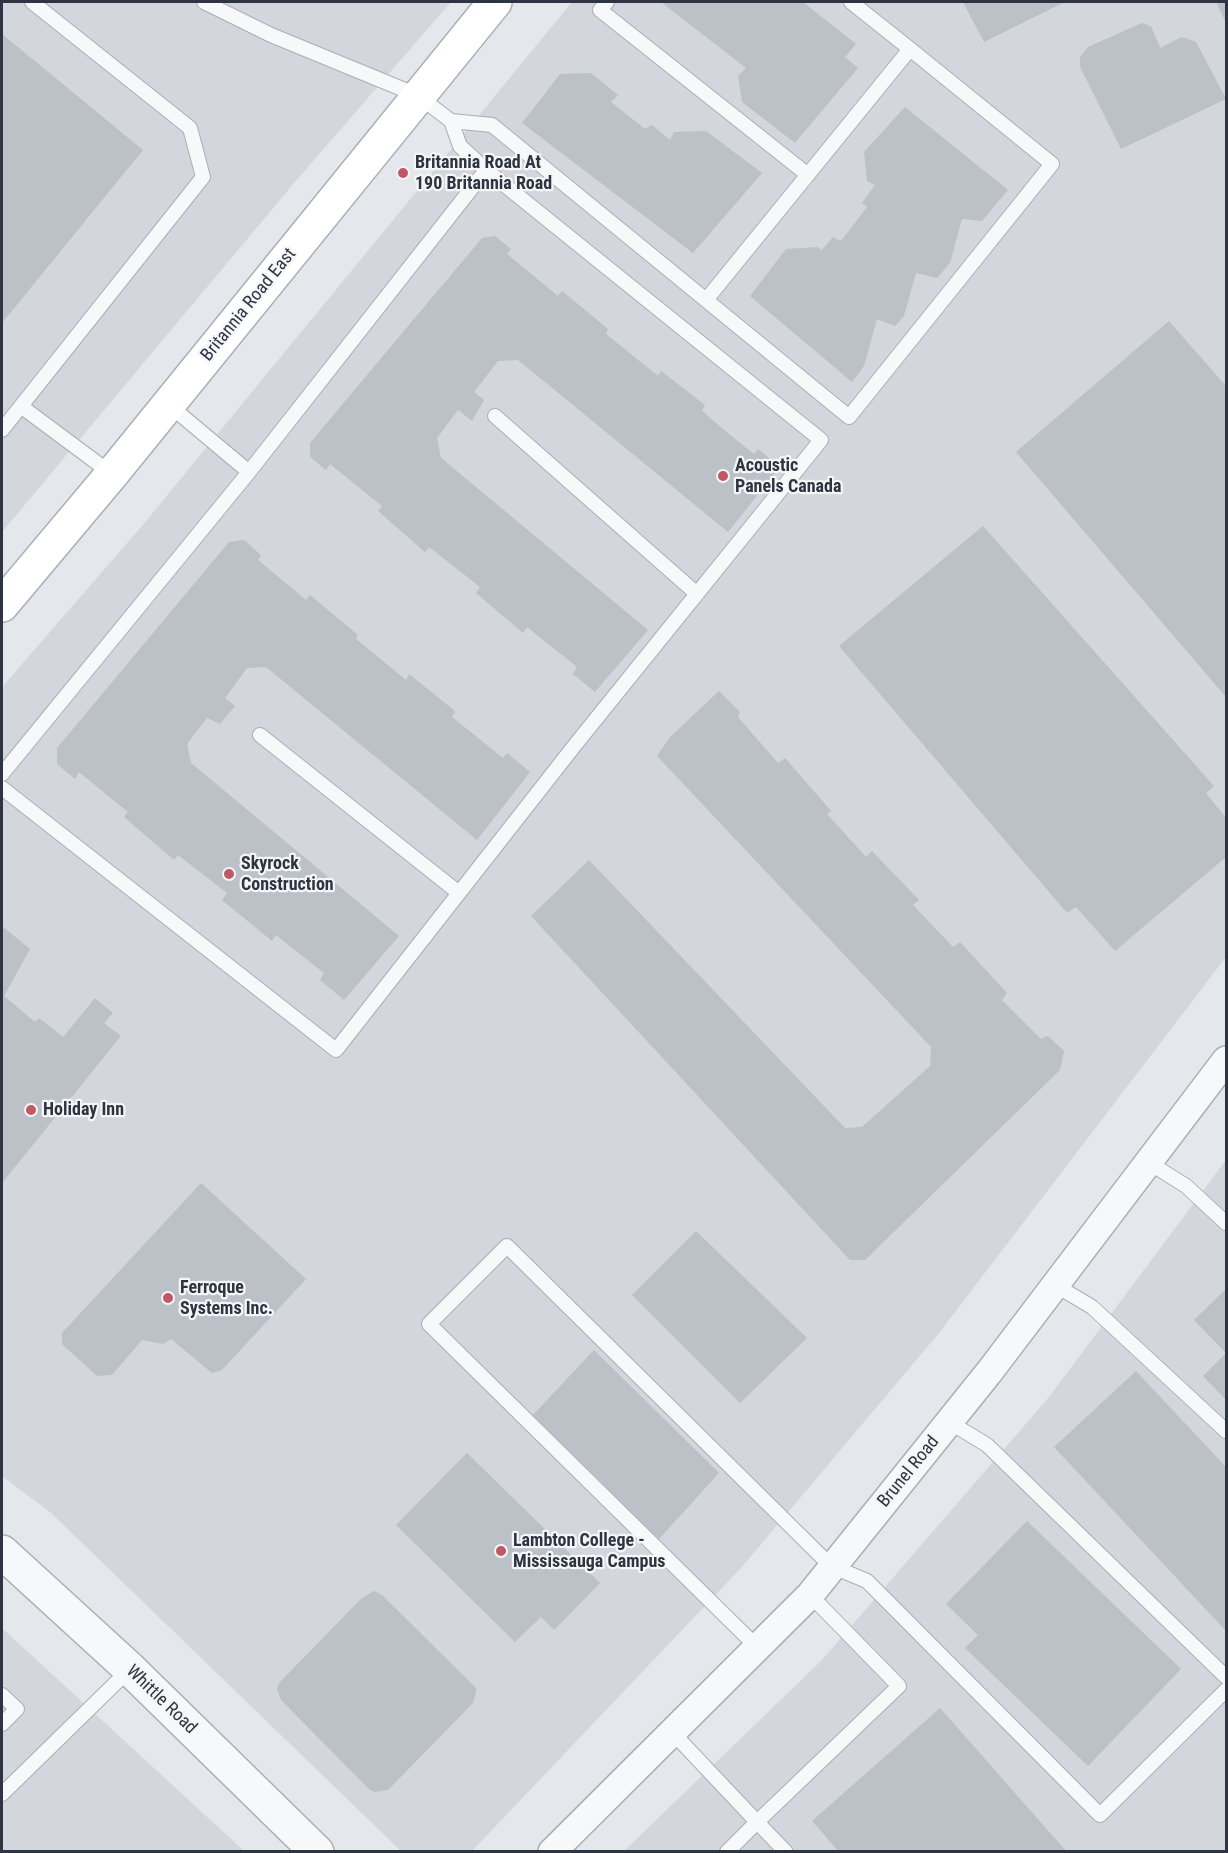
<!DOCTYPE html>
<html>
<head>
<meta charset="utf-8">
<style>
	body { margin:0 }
	#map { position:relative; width:1228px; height:1853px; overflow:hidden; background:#e4e7eb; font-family:"Roboto Condensed",sans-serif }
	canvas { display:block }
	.frame { position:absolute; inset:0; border:3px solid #2e3441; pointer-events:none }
</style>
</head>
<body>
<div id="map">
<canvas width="1228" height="1853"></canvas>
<div class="frame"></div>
</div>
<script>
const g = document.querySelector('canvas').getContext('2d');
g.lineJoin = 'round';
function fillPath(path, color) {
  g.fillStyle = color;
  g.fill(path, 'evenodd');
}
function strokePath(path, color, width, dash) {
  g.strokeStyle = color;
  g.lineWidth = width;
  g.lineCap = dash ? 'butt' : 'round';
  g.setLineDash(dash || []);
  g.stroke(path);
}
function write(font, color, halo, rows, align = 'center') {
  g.font = font + ' "Roboto Condensed",sans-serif';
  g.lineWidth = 4.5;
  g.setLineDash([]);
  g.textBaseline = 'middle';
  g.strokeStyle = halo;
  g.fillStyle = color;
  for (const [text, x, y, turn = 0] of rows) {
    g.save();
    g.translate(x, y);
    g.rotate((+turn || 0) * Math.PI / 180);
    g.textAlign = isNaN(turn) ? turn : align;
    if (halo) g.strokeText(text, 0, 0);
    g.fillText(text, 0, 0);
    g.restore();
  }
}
fillPath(new Path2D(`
	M2 2H451L295 182 2 532Z
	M572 2H1226V957L939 1333 741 1568 472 1851H401L50 1512 2 1476V687L142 526Z
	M1226 1160V1851L623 1852 822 1660 1049 1397Z
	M2 1628 244 1851H2Z`), '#d3d6dc');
fillPath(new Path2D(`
	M661 2H803L856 44 845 57 858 68 795 143 742 102 738 76 746 68Z
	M963 2H1065L984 42Z
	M1222 2H1226V23L1217 4Z
	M1142 23 1151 26 1160 48 1182 37 1196 42 1226 99 1121 149 1080 67V57L1088 47Z
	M2 34 143 150 2 323Z
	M591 73 618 95 611 102 645 129 652 125 670 140 674 132 706 131 762 173 693 253 522 123 560 74Z
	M905 107 1008 190 982 221 962 219 950 263 937 278 916 273 904 316 895 326 877 319 864 366 852 382 750 296 786 249 817 247 822 250 833 237 841 241 867 207 862 203 875 185 867 181 864 152Z
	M495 236 511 249 507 254 558 296 562 291 608 329 606 334 658 376 661 371 705 405 702 411 729 434 754 454 758 449 780 467 728 532 518 360 498 361 474 392 484 400 472 421 458 410 437 438 441 458 648 630 595 692 573 674 577 667 527 627 523 633 476 593 480 587 429 547 425 552 378 511 382 506 330 464 326 470 310 457V443L482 238Z
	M1169 321 1226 386V697L1016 452Z
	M983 526 1214 786 1206 793 1226 818V857L1115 951 1076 907 1067 913 839 646Z
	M244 540 261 555 258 560 306 600 310 595 358 635 356 639 406 680 409 674 455 711 452 717 503 758 507 753 530 772 477 840 266 667 247 668 225 698 235 706 220 724 207 718 187 744 191 763 399 936 344 1000 320 980 324 973 276 935 272 941 222 900 227 893 178 855 174 860 124 817 128 812 79 772 75 779 57 764V748L229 542Z
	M719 691 740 712 738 717 778 763 785 758 831 811 827 814 866 857 872 851 919 900 913 905 953 947 960 942 1007 993 1002 1000 1041 1039 1048 1036 1064 1051 1060 1070 865 1260H850L531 916 589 860 845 1128 862 1127 930 1066 931 1047 657 756 670 737Z
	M2 926 30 949 4 996 35 1022 39 1018 63 1037 95 998 113 1013 104 1023 121 1036 2 1183Z
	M201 1183 306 1279 222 1370 212 1373 171 1339 163 1344 142 1340 112 1375 97 1376 62 1344V1333Z
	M696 1231 807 1338 740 1403 632 1295Z
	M1226 1289V1400L1203 1376 1226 1353 1194 1320Z
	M594 1350 719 1473 659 1539 533 1415Z
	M1136 1371 1226 1467V1631L1054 1447Z
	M467 1453 600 1583 554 1630 541 1617 515 1642 396 1525Z
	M1027 1521 1181 1669 1088 1766 965 1648 978 1635 946 1604Z
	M374 1591 382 1595 476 1688V1692L473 1703 388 1790 375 1792 370 1790 281 1700 277 1689 279 1683 361 1599Z
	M940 1708 1067 1852H839L812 1821Z`), '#bcc0c7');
const service = new Path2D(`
	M607 2 600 10 808 175
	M451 121 492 125 849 417 1052 164 910 49
	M706 300 910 49 851 2
	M169 405 249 472
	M22 407 112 474
	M495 416 697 594
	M2 430 203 177 190 128 32 2
	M260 735 459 893
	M2 774 249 472 486 170
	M2 788 336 1050 575 745 821 440 486 170 460 146 451 121 417 95 271 35 204 2
	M1148 1162 1186 1186 1226 1223
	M1055 1285 1092 1307 1226 1431
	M949 1422 987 1445 1226 1677
	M757 1647 429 1324 507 1246 831 1566 867 1581 1100 1815 1226 1690
	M2 1695 17 1709 2 1724
	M672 1732 757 1822 727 1852
	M2 1794 130 1669
	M786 1852 757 1822 899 1686 810 1595`);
const minor = new Path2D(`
	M552 1852 810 1595 990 1371 1226 1060`);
const tertiary = new Path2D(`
	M2 1552 130 1669 317 1852`);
const secondary = new Path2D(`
	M2 605 112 474 495 2`);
strokePath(service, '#aaaeb5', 16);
strokePath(minor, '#aaaeb5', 30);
strokePath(tertiary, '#aaaeb5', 36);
strokePath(secondary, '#aaaeb5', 36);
strokePath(service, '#f7f8f9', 14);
strokePath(minor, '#f7f8f9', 27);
strokePath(tertiary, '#f7f8f9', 33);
strokePath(secondary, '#fff', 33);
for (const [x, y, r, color] of [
	[403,173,6,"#c05966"],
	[723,476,6,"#c05966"],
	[229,874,6,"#c05966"],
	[31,1110,6,"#c05966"],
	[168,1298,6,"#c05966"],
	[501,1551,6,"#c05966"]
]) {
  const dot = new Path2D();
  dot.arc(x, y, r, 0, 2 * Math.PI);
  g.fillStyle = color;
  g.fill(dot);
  strokePath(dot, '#f4f6f8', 2);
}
write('bold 18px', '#2e3441', '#f4f6f8', [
	["Britannia Road At",415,163],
	["190 Britannia Road",415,184],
	["Acoustic",735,466],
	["Panels Canada",735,487],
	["Skyrock",241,864],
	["Construction",241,885],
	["Holiday Inn",43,1110],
	["Ferroque",180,1288],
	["Systems Inc.",180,1309],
	["Lambton College -",513,1541],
	["Mississauga Campus",513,1562]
], 'left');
write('18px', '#2e3441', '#f4f6f8', [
	["Britannia Road East",249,305,-51],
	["Brunel Road",909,1472,-51],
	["Whittle Road",161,1700,44]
]);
</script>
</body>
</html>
